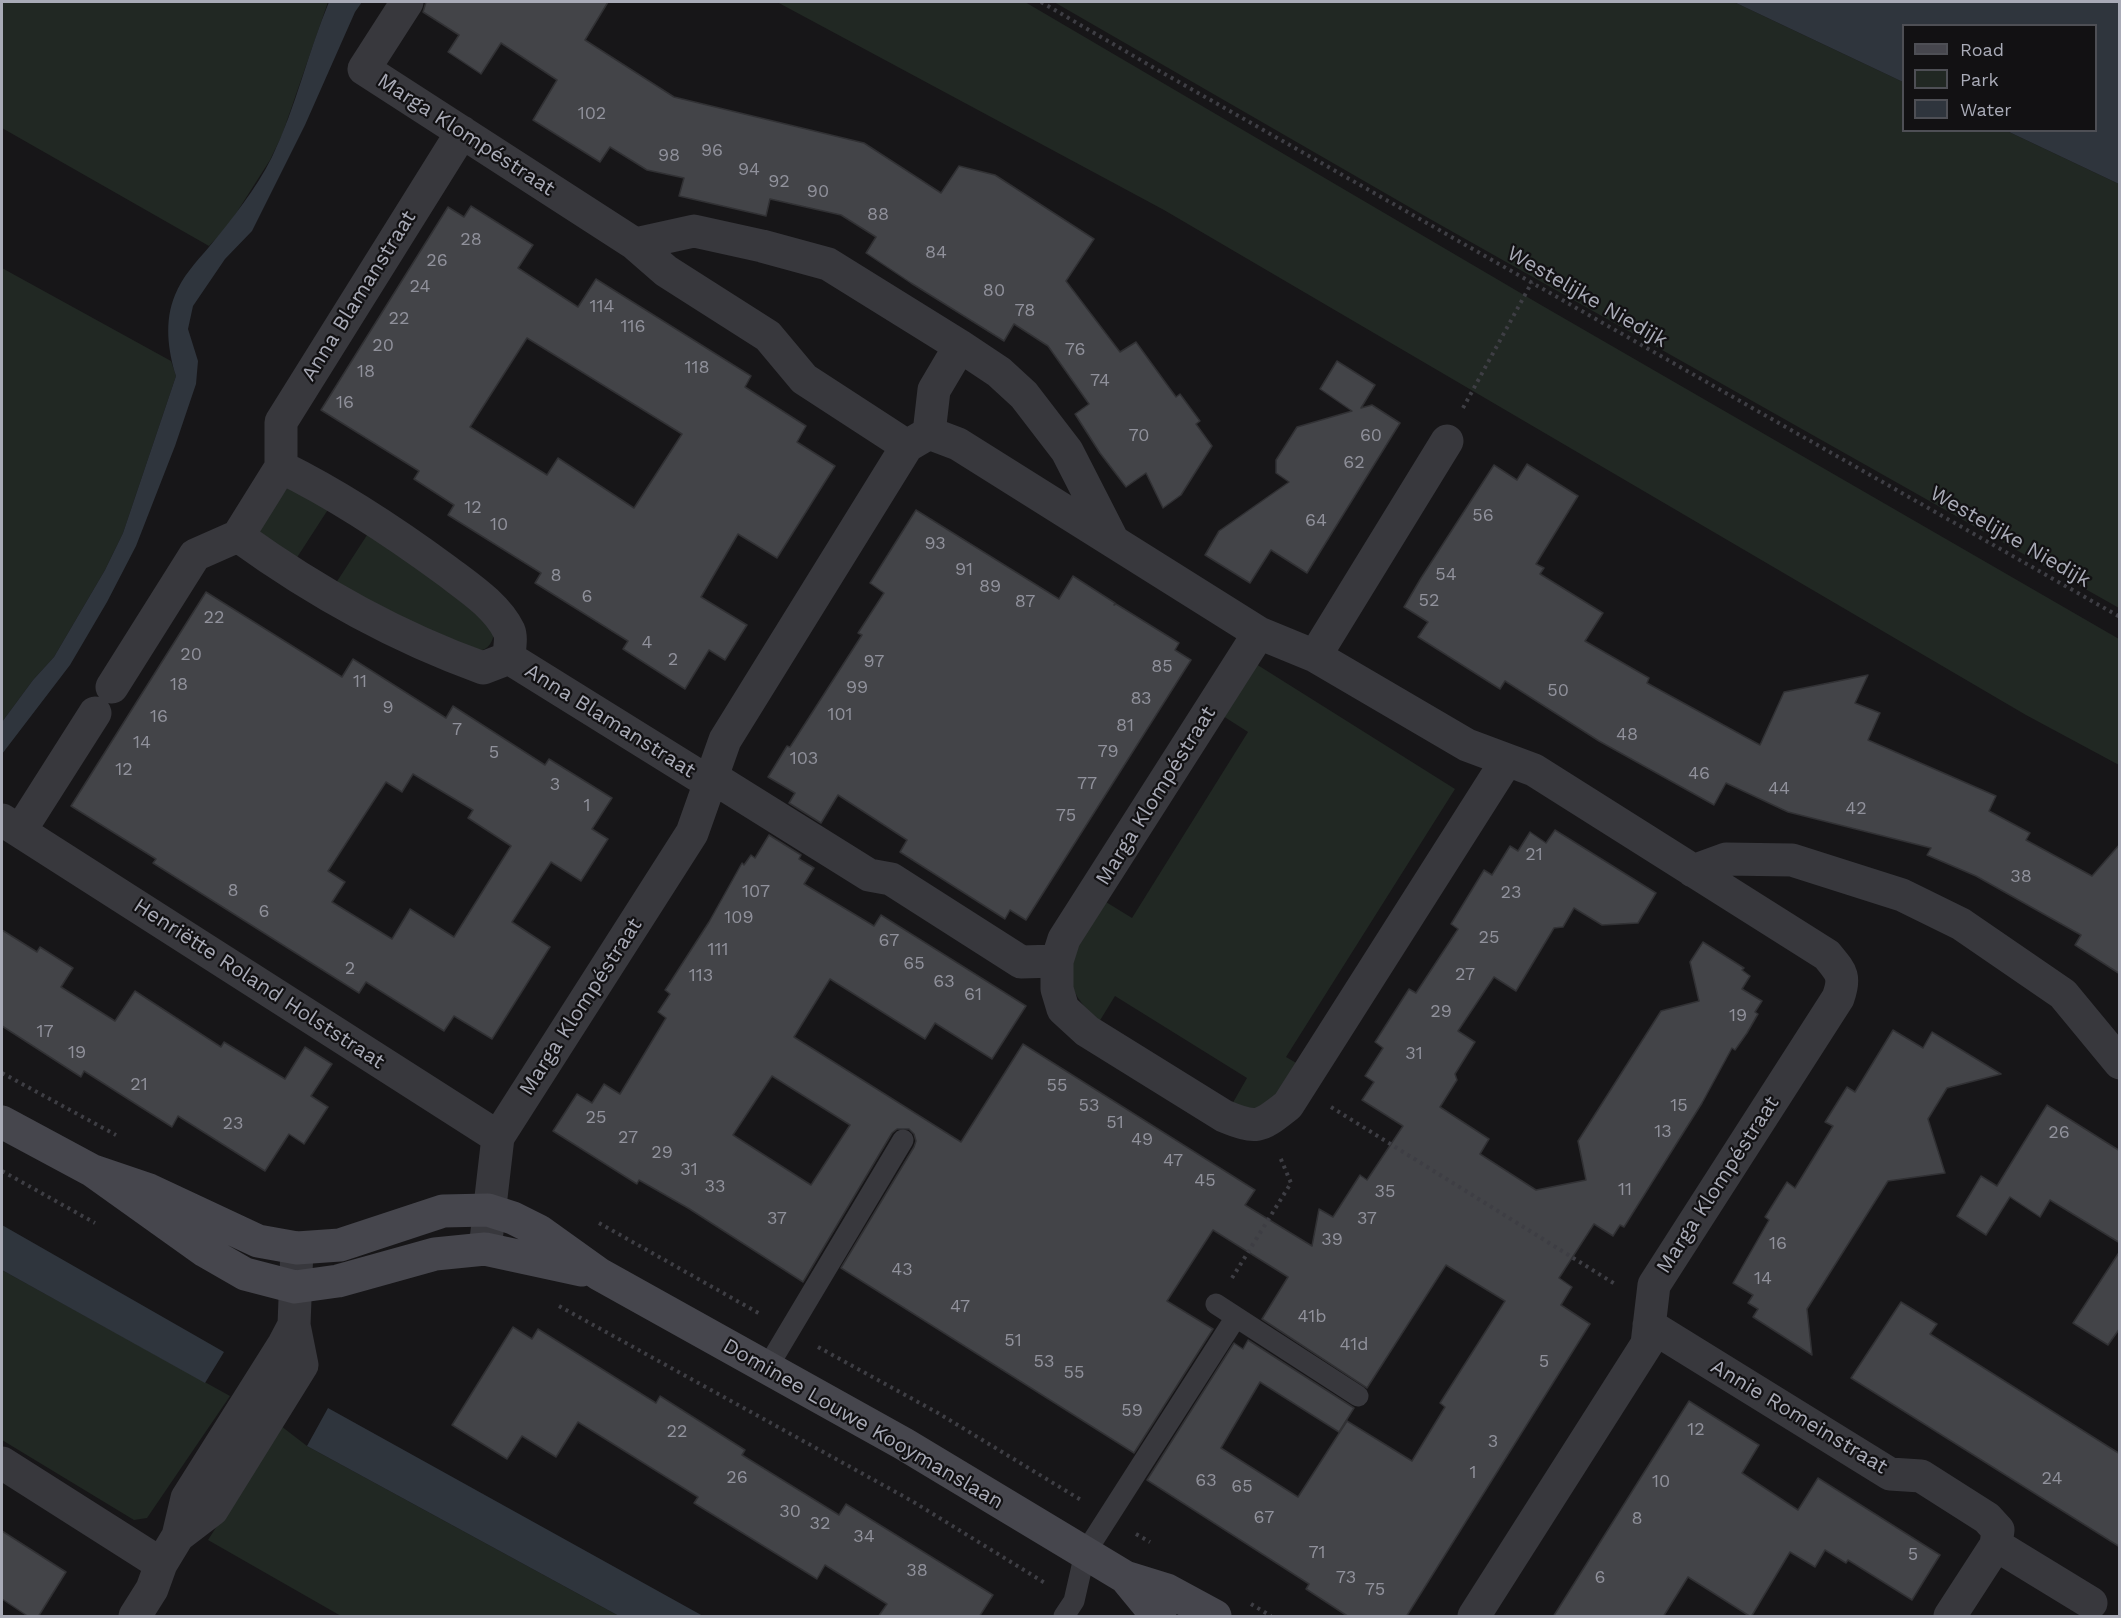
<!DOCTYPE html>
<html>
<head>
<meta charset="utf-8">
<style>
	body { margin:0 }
	#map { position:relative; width:2121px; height:1618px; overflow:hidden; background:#171618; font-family:"Work Sans",sans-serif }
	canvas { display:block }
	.frame { position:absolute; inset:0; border:3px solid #a9abb7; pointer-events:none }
	.legend { position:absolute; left:1902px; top:24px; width:195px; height:108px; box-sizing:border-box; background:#121113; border:2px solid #4e4f55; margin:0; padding:8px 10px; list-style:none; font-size:18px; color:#a9abb7 }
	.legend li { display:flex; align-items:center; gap:12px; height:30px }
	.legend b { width:30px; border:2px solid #4e4f55 }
</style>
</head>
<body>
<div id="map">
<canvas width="2121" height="1618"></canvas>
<div class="frame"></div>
<ul class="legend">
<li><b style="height:8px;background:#46464d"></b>Road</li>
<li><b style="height:16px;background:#212823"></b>Park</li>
<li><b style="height:16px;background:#2f353d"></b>Water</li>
</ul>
</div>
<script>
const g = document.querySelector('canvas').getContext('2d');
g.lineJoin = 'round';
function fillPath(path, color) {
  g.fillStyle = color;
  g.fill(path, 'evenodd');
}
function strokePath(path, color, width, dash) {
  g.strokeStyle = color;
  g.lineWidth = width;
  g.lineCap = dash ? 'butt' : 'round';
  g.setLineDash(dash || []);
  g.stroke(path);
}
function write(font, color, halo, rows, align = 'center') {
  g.font = font + ' "Work Sans",sans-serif';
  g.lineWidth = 4.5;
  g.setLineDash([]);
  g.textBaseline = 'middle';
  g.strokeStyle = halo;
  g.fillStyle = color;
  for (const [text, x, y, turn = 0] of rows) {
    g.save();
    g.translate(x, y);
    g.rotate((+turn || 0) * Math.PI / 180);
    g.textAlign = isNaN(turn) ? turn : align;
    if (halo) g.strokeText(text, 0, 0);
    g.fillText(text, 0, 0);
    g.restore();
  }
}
fillPath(new Path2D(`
	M2 2H328L282 135 270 160 228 226 209 246 2 128Z
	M777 2H1025L1541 305 2119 639V765L2026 715 1164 210Z
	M1054 2H1734L1903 82 1904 130 2007 131 2119 184V608L1430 219Z
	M2 268 171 361 176 376 123 533 105 570 54 657 33 680 2 722Z
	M288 487 329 508 296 559 260 532 261 525Z
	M369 532 420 566 495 631C491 647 487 651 470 652L336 583Z
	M1256 664 1455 789 1286 1057 1298 1064 1273 1101 1259 1110 1231 1106 1247 1078 1115 996 1099 1022C1089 1012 1078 1001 1073 988 1063 957 1090 926 1106 902L1132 918 1248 732 1223 716Z
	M2 1270 230 1396 147 1518 134 1520 2 1440Z
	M281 1426 307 1446 619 1616H341L208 1540Z`), '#212823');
fillPath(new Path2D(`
	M329 2H362L355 12 305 125 252 231 225 259 193 306 188 329 198 361 196 384 175 446 136 546 107 602 70 665 2 754V722L33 680 54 657 105 570 123 533 176 376C168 351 164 321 175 295 182 277 196 262 209 247 232 219 256 189 272 157 296 107 308 52 329 2Z
	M1734 2H2119V184L2007 131 2096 130V26H1904L1903 82Z
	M2 1225 224 1352 205 1383 2 1270Z
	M328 1408 703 1616H619L307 1446Z`), '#2f353d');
const building = new Path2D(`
	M426 2H608L585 40 674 97 864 143 941 193 959 166 995 175 1094 239 1066 281 1120 352 1136 342 1176 397 1180 394 1200 421 1196 424 1212 446 1181 495 1163 508 1146 473 1126 487 1100 453 1075 414 1089 404 1048 346 1014 324 1004 341 911 283 866 253 876 237 841 215 770 199 766 216 679 196 684 178 647 170 610 147 600 162 533 120 557 80 501 43 481 74 448 52 459 35 423 12Z
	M471 206 533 245 518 268 578 307 596 279 751 376 745 387 806 426 797 442 835 466 777 558 738 534 701 597 747 625 725 660 709 650 685 689 623 649 628 641 535 583 541 573 448 515 454 505 414 479 419 471 321 410 448 207 464 217ZM527 338 682 434 634 508 558 458 547 475 470 427Z
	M1337 361 1375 385 1361 408 1372 405 1400 423 1307 573 1271 550 1250 583 1205 555 1219 531 1289 482 1276 473V460L1297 427 1352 411 1320 389Z
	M1527 464 1578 496 1536 564 1544 568 1540 574 1603 613 1585 641 1649 678 1647 683 1760 745 1784 692 1868 675 1855 703 1880 713 1868 740 1996 796 1989 811 2030 833 2026 840 2092 876 2120 844V974L2075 945 2081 935 1976 876 1927 855 1931 848 1788 812 1726 783 1714 805 1599 741 1505 681 1500 689 1418 637 1428 622 1404 607 1421 578 1494 465 1517 480Z
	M916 510 1059 599 1073 576 1115 603 1114 605 1116 604 1179 643 1175 650 1191 660 1026 920 1010 910 1005 919 900 852 907 840 838 795 821 823 789 803 795 793 768 777 787 746 790 747 862 635 858 633 884 593 870 583Z
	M206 592 342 677 353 659 446 718 453 706 545 765 549 759 612 798 592 829 608 839 581 881 551 862 512 922 550 947 492 1039 454 1016 444 1031 366 982 359 993 153 863 156 859 71 806ZM413 774 473 810 468 818 511 846 454 937 410 909 392 939 332 902 345 882 328 871 386 782 402 792Z
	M1555 830 1656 893 1638 923 1602 925 1574 908 1563 927 1554 928 1516 991 1494 977 1458 1031 1475 1042 1455 1074 1457 1080 1440 1107 1489 1139 1480 1154 1536 1190 1586 1180 1578 1141 1661 1011 1699 1001 1690 962 1703 942 1744 968 1742 970 1750 976 1742 989 1762 1001 1755 1012 1758 1014 1747 1033 1735 1050 1732 1048 1702 1103 1624 1227 1620 1225 1613 1236 1594 1224 1559 1278 1572 1287 1561 1305 1590 1324 1406 1617H1349L1306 1589 1309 1584 1147 1480 1234 1343 1243 1349 1248 1340 1354 1408 1339 1432 1260 1382 1221 1448 1298 1497 1347 1421 1412 1461 1445 1407 1440 1403 1505 1301 1446 1265 1367 1388 1262 1319 1288 1277 1213 1230 1167 1301 1213 1329 1134 1453 841 1268 914 1147 916 1141 914 1134 909 1129H897L892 1133 803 1282 688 1208 639 1180 637 1184 553 1131 577 1094 592 1103 604 1084 620 1094 666 1018 658 1012 670 994 665 990 671 981 709 922 742 863 744 865 751 855 755 858 769 835 801 855 799 859 814 868 804 884 874 926 881 915 1026 1006 992 1059 935 1023 925 1039 830 979 794 1037 961 1142 1023 1044 1255 1190 1245 1205 1312 1246 1319 1209 1333 1217 1360 1175 1367 1180 1403 1126 1362 1100 1374 1082 1365 1076 1383 1048 1375 1042 1409 989 1416 993 1458 929 1451 924 1484 870 1492 875 1510 846 1518 851 1530 832 1546 843ZM772 1076 850 1125 811 1185 733 1135Z
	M2 930 37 952 40 947 73 968 61 987 115 1021 135 991 221 1047 224 1042 285 1079 305 1047 332 1064 311 1096 328 1107 304 1144 289 1134 265 1171 178 1116 172 1127 84 1071 81 1077 2 1026Z
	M1893 1030 1923 1048 1932 1032 2001 1074 1947 1088 1928 1119 1945 1173 1888 1181 1807 1309 1812 1355 1753 1317 1758 1309 1748 1303 1753 1295 1733 1283 1769 1220 1765 1217 1787 1182 1795 1188 1833 1126 1825 1122 1847 1087 1855 1092Z
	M2047 1105 2120 1151V1243L2050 1200 2040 1217 2010 1197 1986 1235 1957 1216 1981 1176 1997 1186Z
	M2120 1251V1328L2108 1345 2073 1323Z
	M1901 1302 1937 1324 1930 1334 2120 1454V1547L1851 1378Z
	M513 1327 532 1339 538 1329 656 1403 660 1396 745 1450 742 1455 839 1515 846 1504 993 1595 979 1617H878L887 1604 825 1565 817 1579 694 1503 698 1497 578 1422 556 1457 522 1436 507 1459 452 1425Z
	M1689 1401 1759 1445 1742 1473 1798 1510 1818 1478 1940 1555 1912 1600 1848 1560 1846 1563 1825 1550 1815 1567 1790 1552 1751 1617 1688 1577 1663 1617H1553Z
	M2 1531 66 1572 38 1617H29L2 1599Z`);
fillPath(building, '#434448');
strokePath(building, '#313134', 1.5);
strokePath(new Path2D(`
	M1041 2 1156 69 2120 617
	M1463 408 1532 282
	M2 1073 116 1135
	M1331 1107 1615 1284
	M2 1171 95 1223
	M599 1223 762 1315
	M1232 1278 1291 1183 1280 1157
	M559 1306 912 1501 1045 1583
	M818 1347 938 1413 1081 1500
	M1136 1534 1150 1542
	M1251 1604 1271 1616`), '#3e3e44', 4, [3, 4.5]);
strokePath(new Path2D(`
	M1216 1304 1236 1317
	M767 1368 903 1140
	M1064 1616 1074 1601 1085 1553 1236 1317 1358 1396`), '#38383d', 21);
strokePath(new Path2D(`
	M407 2 364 69 635 244 666 271 768 336 804 379 907 446
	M635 244 694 231 762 246 828 264 960 346 999 372 1024 395 1067 451 1113 541
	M929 433 934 390 960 346
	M281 467V422L462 132
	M1259 633 1064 939 1057 961V989L1063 1009 1087 1031 1224 1116C1258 1130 1260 1127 1288 1105L1507 760
	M1315 656 1447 441
	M509 658C509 650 512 638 509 631 497 606 468 587 447 571 394 532 340 496 281 467L238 536C314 591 394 636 483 668L509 658 710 783
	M112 687 195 555 238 536
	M712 777 869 875 891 879 1021 962 1057 961
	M2 820 498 1137
	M20 831 95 713
	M1693 871 1726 859 1792 860 1902 895 1961 924 2063 994 2120 1063
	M485 1249 498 1137 692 833 725 740 907 446 929 433 958 444 1259 633 1315 656 1467 745 1534 770 1827 955C1841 972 1846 976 1838 998L1654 1285 1647 1344 1474 1616
	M1649 1325 1890 1474 1921 1476 1987 1518 1998 1530 1996 1545 1950 1616
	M2 1463 161 1564
	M178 1536 212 1510 302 1365 294 1325 297 1248
	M1996 1545 2091 1603
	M135 1616 152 1589 161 1564 178 1536 187 1498 284 1344 294 1325`), '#38383d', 33);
strokePath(new Path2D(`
	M2 1122 93 1171 205 1251 245 1274 295 1287 338 1281 435 1254 485 1249 582 1270
	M93 1171 149 1190 258 1241 297 1248 340 1245 443 1211 488 1210 513 1218 539 1231 599 1274 904 1444 1125 1577 1167 1590 1215 1616
	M1125 1577 1153 1611 1160 1616`), '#46464d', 33);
write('18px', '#90919b', null, [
	["102",592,114],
	["96",712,151],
	["98",669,156],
	["94",749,170],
	["92",779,182],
	["90",818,192],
	["88",878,215],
	["28",471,240],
	["84",936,253],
	["26",437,261],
	["24",420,287],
	["80",994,291],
	["114",602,307],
	["78",1025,311],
	["22",399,319],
	["116",633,327],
	["20",383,346],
	["76",1075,350],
	["118",697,368],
	["18",366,372],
	["74",1100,381],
	["16",345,403],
	["70",1139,436],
	["60",1371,436],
	["62",1354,463],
	["12",473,508],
	["56",1483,516],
	["64",1316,521],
	["10",499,525],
	["93",935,544],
	["91",964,570],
	["54",1446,575],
	["8",556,576],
	["89",990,587],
	["6",587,597],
	["52",1429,601],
	["87",1025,602],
	["22",214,618],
	["4",647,643],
	["20",191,655],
	["2",673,660],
	["97",874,662],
	["85",1162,667],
	["11",360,682],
	["18",179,685],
	["99",857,688],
	["50",1558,691],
	["83",1141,699],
	["9",388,708],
	["101",840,715],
	["16",159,717],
	["81",1125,726],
	["7",457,730],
	["48",1627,735],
	["14",142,743],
	["79",1108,752],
	["5",494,753],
	["103",804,759],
	["12",124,770],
	["46",1699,774],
	["77",1087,784],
	["3",555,785],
	["44",1779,789],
	["1",587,806],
	["42",1856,809],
	["75",1066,816],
	["21",1534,855],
	["38",2021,877],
	["8",233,891],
	["107",756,892],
	["23",1511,893],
	["6",264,912],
	["109",739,918],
	["25",1489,938],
	["67",889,941],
	["111",718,950],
	["65",914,964],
	["2",350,969],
	["27",1465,975],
	["113",701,976],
	["63",944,982],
	["61",973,995],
	["29",1441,1012],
	["19",1738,1016],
	["17",45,1032],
	["19",77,1053],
	["31",1414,1054],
	["21",139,1085],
	["55",1057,1086],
	["53",1089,1106],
	["15",1679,1106],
	["25",596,1118],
	["51",1115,1123],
	["23",233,1124],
	["13",1663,1132],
	["26",2059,1133],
	["27",628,1138],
	["49",1142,1140],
	["29",662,1153],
	["47",1173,1161],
	["31",689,1170],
	["45",1205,1181],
	["33",715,1187],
	["11",1625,1190],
	["35",1385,1192],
	["37",777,1219],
	["37",1367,1219],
	["39",1332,1240],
	["16",1778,1244],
	["43",902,1270],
	["14",1763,1279],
	["47",960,1307],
	["41b",1312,1317],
	["51",1013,1341],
	["41d",1354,1345],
	["53",1044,1362],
	["5",1544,1362],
	["55",1074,1373],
	["59",1132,1411],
	["12",1696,1430],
	["22",677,1432],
	["3",1493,1442],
	["1",1473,1473],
	["26",737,1478],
	["24",2052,1479],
	["63",1206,1481],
	["10",1661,1482],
	["65",1242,1487],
	["30",790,1512],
	["67",1264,1518],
	["8",1637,1519],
	["32",820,1524],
	["34",864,1537],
	["71",1317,1553],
	["5",1913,1555],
	["38",917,1571],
	["73",1346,1578],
	["6",1600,1578],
	["75",1375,1590]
]);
write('21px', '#a9abb7', '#121113', [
	["Marga Klompéstraat",466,135,33],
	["Anna Blamanstraat",359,296,-58],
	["Westelijke Niedijk",1587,297,30],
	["Westelijke Niedijk",2010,537,30],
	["Anna Blamanstraat",610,721,32],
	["Marga Klompéstraat",1156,796,-58],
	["Henriëtte Roland Holststraat",259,984,33],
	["Marga Klompéstraat",581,1007,-57],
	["Marga Klompéstraat",1718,1185,-57],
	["Annie Romeinstraat",1799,1417,31],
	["Dominee Louwe Kooymanslaan",863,1424,30]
]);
</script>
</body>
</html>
